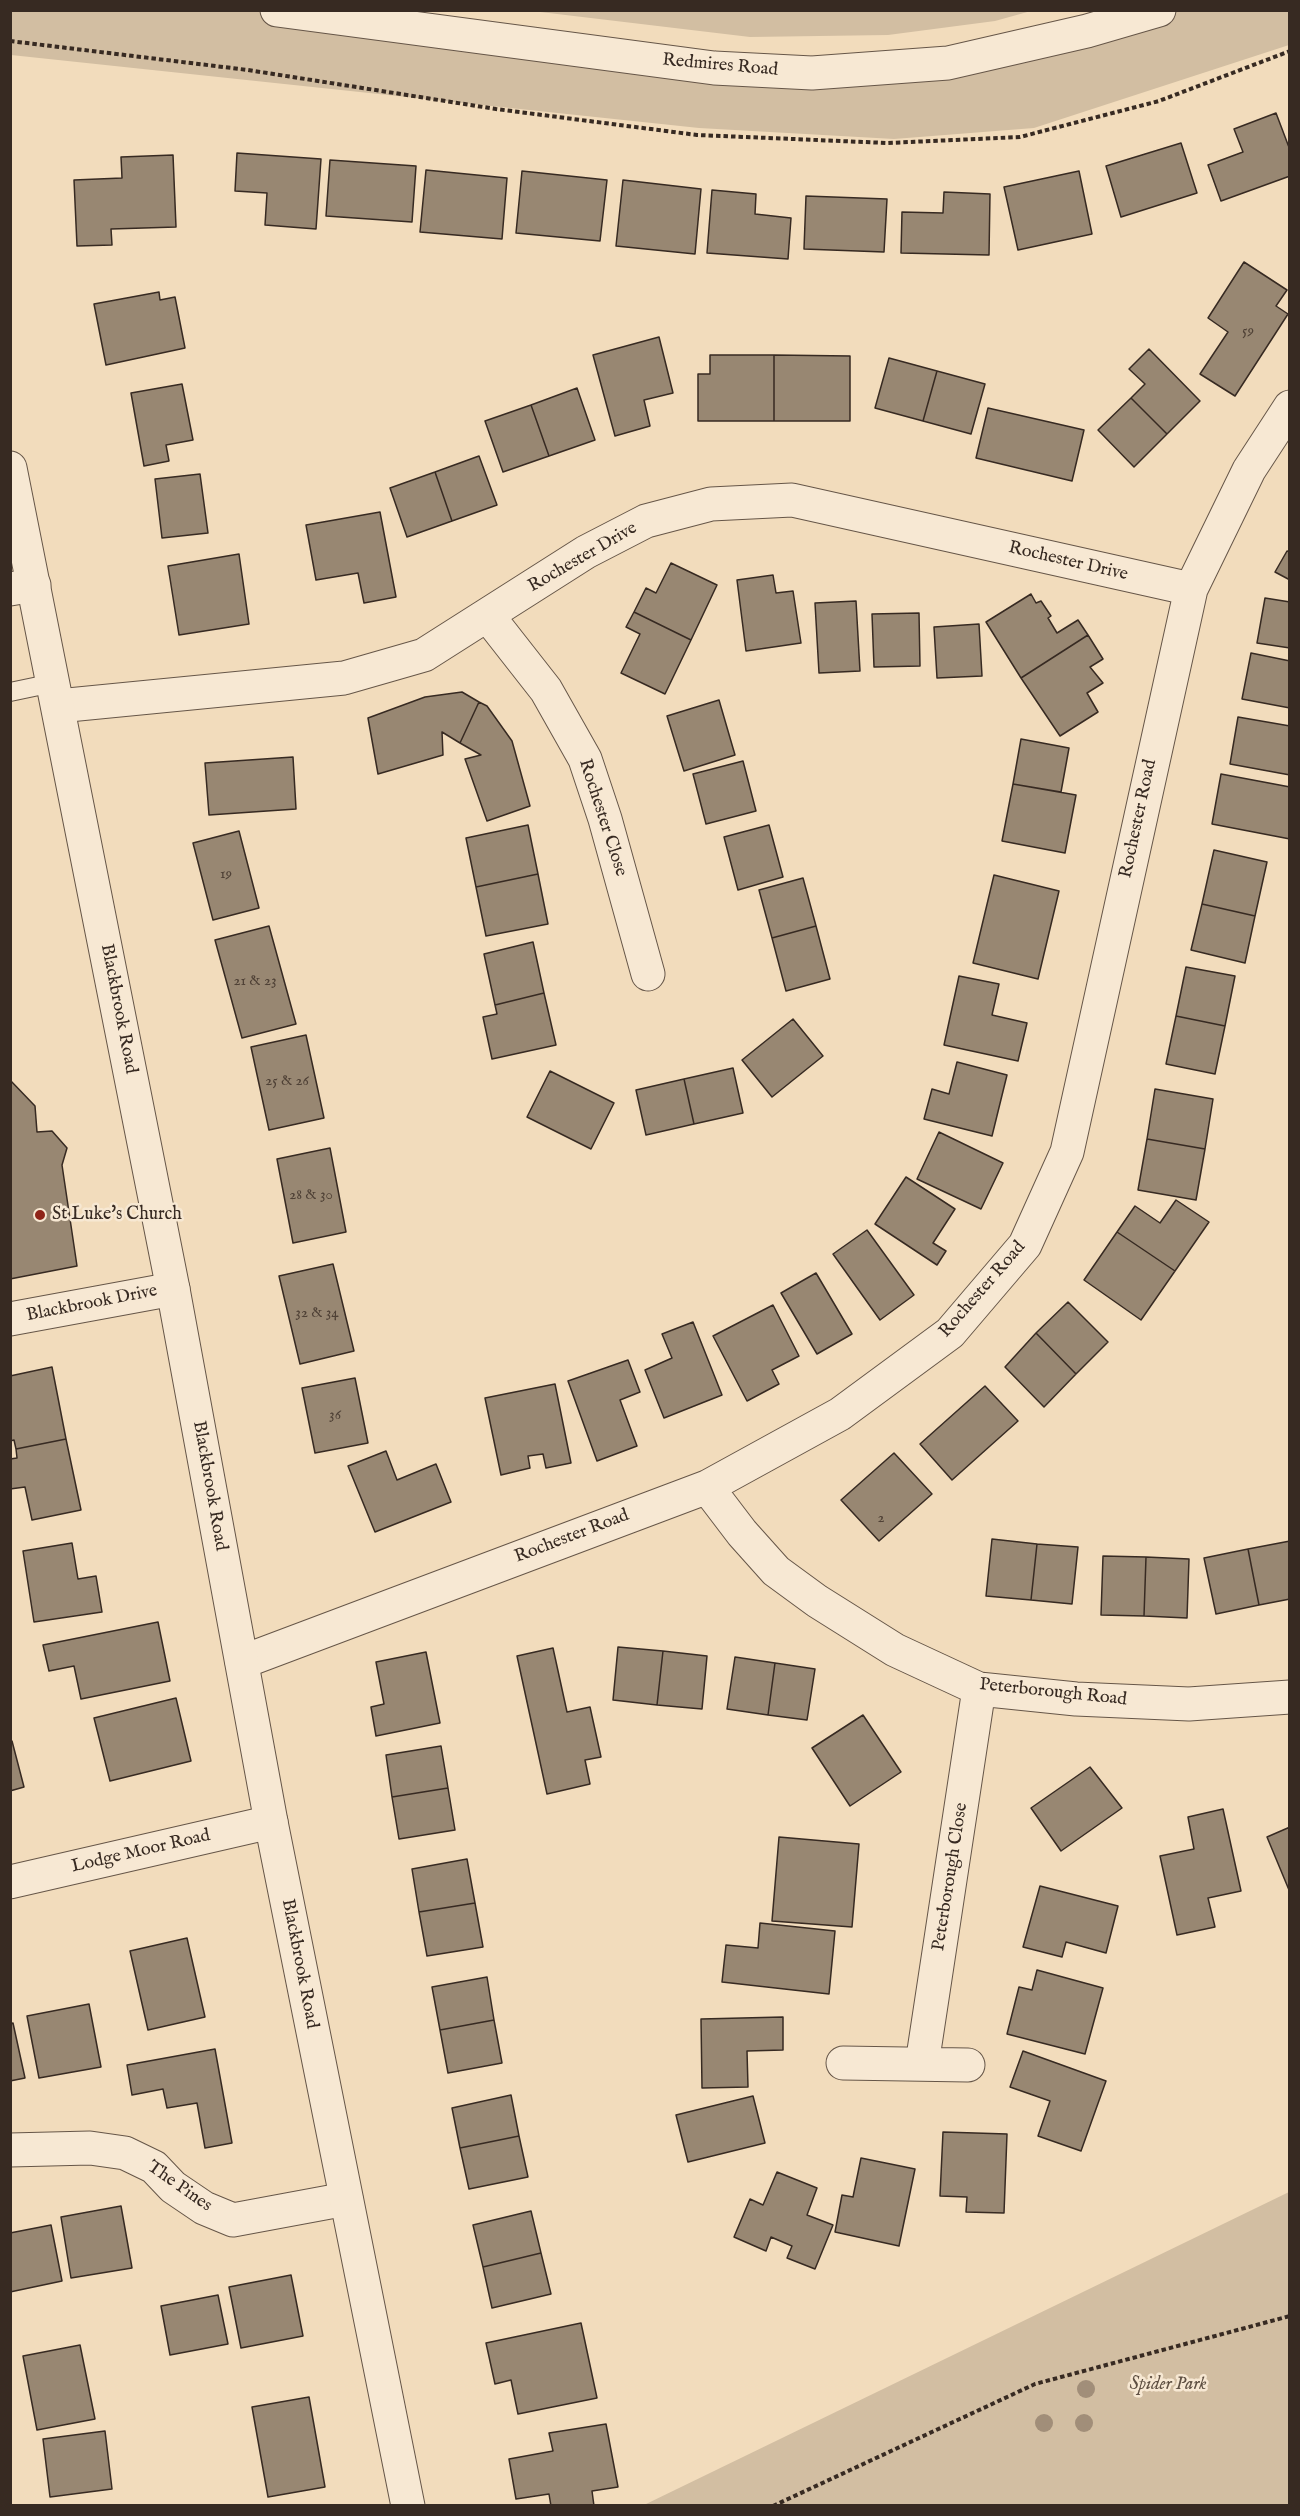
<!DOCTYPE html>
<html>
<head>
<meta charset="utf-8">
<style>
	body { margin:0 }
	#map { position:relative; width:1300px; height:2516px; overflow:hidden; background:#f2dcbc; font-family:"IM FELL English",serif }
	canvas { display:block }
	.frame { position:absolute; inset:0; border:12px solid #372a22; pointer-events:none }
</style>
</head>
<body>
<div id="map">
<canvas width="1300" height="2516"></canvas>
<div class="frame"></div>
</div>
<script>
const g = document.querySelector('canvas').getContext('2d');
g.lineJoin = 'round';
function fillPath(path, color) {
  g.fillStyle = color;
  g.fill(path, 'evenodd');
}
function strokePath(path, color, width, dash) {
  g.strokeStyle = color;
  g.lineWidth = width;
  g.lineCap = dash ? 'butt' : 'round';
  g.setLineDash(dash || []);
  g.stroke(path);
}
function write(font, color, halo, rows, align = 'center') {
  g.font = font + ' "IM FELL English",serif';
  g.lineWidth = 5;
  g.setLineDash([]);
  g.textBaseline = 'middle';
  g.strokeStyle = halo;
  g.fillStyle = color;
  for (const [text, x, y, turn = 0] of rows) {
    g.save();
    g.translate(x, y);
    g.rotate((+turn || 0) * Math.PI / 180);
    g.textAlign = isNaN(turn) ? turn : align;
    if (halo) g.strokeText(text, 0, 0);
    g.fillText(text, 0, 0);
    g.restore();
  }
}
fillPath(new Path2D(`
	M277 10 812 73 1159 11H1290L1289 45 1034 128 894 139 699 128 11 55V11Z
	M532 11H1031L995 21 888 35 750 37Z
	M1289 2192V2505H644Z`), '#d2bea2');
const building = new Path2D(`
	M1276 113 1290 150V176L1221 201 1208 165 1243 152 1234 129Z
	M1181 143 1197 193 1121 217 1106 166Z
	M237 153 321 159 316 229 265 225 267 193 235 191Z
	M173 155 176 227 111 229 112 245 77 246 74 180 122 178 121 157Z
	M330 160 416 166 412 222 326 216Z
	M426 170 507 178 502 239 420 232Z
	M522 171 607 180 600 241 516 233Z
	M1079 171 1092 234 1018 250 1004 187Z
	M623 180 701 189 695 254 616 246Z
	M712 190 756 194 755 214 791 218 788 259 707 253Z
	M944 192 990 194 989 255 901 253 902 212 943 213Z
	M806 196 887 199 884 252 804 249Z
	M1244 262 1287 290 1276 306 1288 314 1235 396 1200 374 1228 332 1208 318Z
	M159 292 160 300 175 297 185 348 106 365 94 304Z
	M659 337 673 393 644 400 650 426 615 436 593 355Z
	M1149 349 1200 401 1167 434 1131 398 1145 384 1129 369Z
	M710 355H774V421H698V374H710Z
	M774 355 850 356V421H774Z
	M889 358 937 371 923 421 875 408Z
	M937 371 985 384 971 434 923 421Z
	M182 384 193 440 166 445 169 461 144 466 131 393Z
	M577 388 595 440 549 456 531 405Z
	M1131 398 1167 434 1134 467 1098 430Z
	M531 405 549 456 503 472 485 421Z
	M988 408 1084 430 1072 481 976 458Z
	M479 456 497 505 452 521 435 472Z
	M435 472 452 521 407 537 390 488Z
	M200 474 208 533 162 538 155 479Z
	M380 512 396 597 364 603 358 573 316 580 306 525Z
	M1287 551 1290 552V580L1275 572Z
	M239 554 249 624 179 635 168 566Z
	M671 563 717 585 691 640 634 612 646 588 656 593Z
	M773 575 776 593 793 591 801 643 746 651 737 580Z
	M1031 594 1036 603 1041 601 1051 616 1048 618 1057 633 1078 620 1088 635 1021 678 986 622Z
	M1265 598 1290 602V648L1257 643Z
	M856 601 860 671 819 673 815 603Z
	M634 612 691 640 665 694 621 673 640 634 626 627Z
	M919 613 920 666 874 667 872 614Z
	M979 624 982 676 937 678 934 627Z
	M1088 635 1103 659 1090 667 1103 683 1087 693 1098 712 1060 736 1021 678Z
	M1251 653 1290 661V708L1242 699Z
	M462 692 479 702 460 743 442 732 443 755 378 774 368 718 425 697Z
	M719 700 735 755 684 771 667 716Z
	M479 702 487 706 512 741 530 806 487 821 465 759 481 755 460 743Z
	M1238 717 1290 726V775L1230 764Z
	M1021 739 1069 748 1061 792 1013 784Z
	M293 757 296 809 209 815 205 763Z
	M743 761 756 811 706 824 693 774Z
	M1221 774 1290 787V839L1212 824Z
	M1013 784 1076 795 1065 853 1002 841Z
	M528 825 538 874 476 887 466 838Z
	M769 825 783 877 738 890 724 837Z
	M239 831 259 908 213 920 193 843Z
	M1214 850 1267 862 1255 916 1202 904Z
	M538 874 548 924 486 936 476 887Z
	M994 875 1059 891 1038 979 973 963Z
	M803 878 816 926 772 938 759 890Z
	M1202 904 1255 916 1245 963 1191 950Z
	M269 926 296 1024 242 1038 215 940Z
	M816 926 830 979 786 991 772 938Z
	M533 942 544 993 495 1005 484 954Z
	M1186 967 1235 976 1225 1026 1176 1016Z
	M959 976 999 984 992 1015 1027 1023 1018 1061 944 1045Z
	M544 993 556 1045 492 1059 483 1017 497 1014 495 1005Z
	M1176 1016 1225 1026 1215 1074 1166 1064Z
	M793 1019 823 1056 772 1097 742 1060Z
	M306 1035 324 1118 269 1130 251 1047Z
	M957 1062 1007 1075 992 1136 924 1119 932 1089 949 1094Z
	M733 1068 743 1113 694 1124 684 1079Z
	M550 1071 614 1103 591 1149 527 1117Z
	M684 1079 694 1124 646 1135 636 1090Z
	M10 1080 35 1106 37 1132 52 1131 67 1148 62 1165 77 1266 10 1279Z
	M1155 1089 1213 1099 1205 1149 1147 1139Z
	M939 1132 1003 1163 981 1209 917 1179Z
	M1147 1139 1205 1149 1196 1200 1138 1190Z
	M330 1148 346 1232 293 1243 277 1159Z
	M906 1177 955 1209 933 1243 946 1251 937 1265 875 1224Z
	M1176 1200 1209 1222 1175 1271 1117 1232 1135 1206 1160 1223Z
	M867 1230 914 1295 880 1320 833 1254Z
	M1117 1232 1175 1271 1141 1320 1084 1280Z
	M333 1264 354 1351 300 1364 279 1276Z
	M816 1273 852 1334 817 1354 781 1293Z
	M1068 1302 1108 1342 1076 1374 1036 1333Z
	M773 1305 799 1356 772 1370 779 1384 747 1401 713 1336Z
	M693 1322 722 1395 664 1418 645 1370 672 1358 662 1334Z
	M1036 1333 1076 1374 1044 1407 1005 1367Z
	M628 1360 640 1392 620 1400 637 1446 597 1461 568 1381Z
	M52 1367 66 1439 16 1449 14 1440 10 1441V1376Z
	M355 1378 368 1443 315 1453 302 1388Z
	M555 1384 571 1463 546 1468 543 1454 528 1456 530 1468 501 1475 485 1398Z
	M985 1386 1018 1421 952 1480 920 1444Z
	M66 1439 81 1510 32 1520 25 1487 10 1489V1459L17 1458 16 1449Z
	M386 1451 397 1480 436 1464 451 1502 375 1532 348 1466Z
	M894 1453 932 1494 879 1541 841 1500Z
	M992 1539 1037 1544 1031 1600 986 1596Z
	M1290 1541V1599L1259 1605 1248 1549Z
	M72 1543 78 1579 96 1576 102 1612 34 1622 23 1551Z
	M1037 1544 1078 1547 1072 1604 1031 1600Z
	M1248 1549 1259 1605 1216 1614 1204 1558Z
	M1103 1556 1146 1557 1144 1616 1101 1615Z
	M1146 1557 1189 1559 1187 1618 1144 1616Z
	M158 1622 170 1681 81 1699 74 1666 49 1671 43 1645Z
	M618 1647 663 1651 657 1705 613 1700Z
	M553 1648 567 1712 590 1707 601 1757 585 1760 590 1784 547 1794 517 1656Z
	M663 1651 707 1656 702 1709 657 1705Z
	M426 1652 440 1723 376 1736 371 1707 384 1704 376 1662Z
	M735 1657 775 1663 768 1715 727 1709Z
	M775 1663 815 1669 807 1720 768 1715Z
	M176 1698 191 1761 110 1781 94 1718Z
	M863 1715 901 1772 850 1806 812 1748Z
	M12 1741 24 1787 10 1791V1742Z
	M441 1746 448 1788 392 1797 386 1755Z
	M1090 1767 1122 1808 1061 1851 1031 1808Z
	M448 1788 455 1830 399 1839 392 1797Z
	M1223 1809 1241 1891 1208 1898 1215 1927 1177 1935 1160 1856 1194 1849 1188 1817Z
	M1290 1827V1890H1289L1267 1837Z
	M779 1837 859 1844 852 1927 772 1921Z
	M467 1859 475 1903 419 1912 412 1869Z
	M1040 1886 1118 1906 1106 1953 1066 1942 1062 1957 1023 1947Z
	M475 1903 483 1947 427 1956 419 1912Z
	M760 1923 835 1931 829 1994 722 1982 726 1945 758 1948Z
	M187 1938 205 2017 148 2030 130 1951Z
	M1037 1970 1103 1988 1085 2054 1007 2034 1019 1987 1032 1990Z
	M487 1977 494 2020 440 2030 432 1987Z
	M89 2004 101 2067 39 2078 27 2016Z
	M783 2017V2050L747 2051 748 2087 702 2088 701 2019Z
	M494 2020 502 2063 448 2073 440 2030Z
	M13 2023 25 2078 10 2081V2024Z
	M215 2049 232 2143 205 2148 197 2103 167 2108 163 2089 132 2095 127 2065Z
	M1023 2051 1106 2081 1081 2151 1038 2136 1050 2101 1010 2087Z
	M511 2095 519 2136 460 2148 452 2108Z
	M753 2096 765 2143 688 2162 676 2115Z
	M943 2132 1007 2134 1004 2213 966 2212 967 2197 940 2196Z
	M519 2136 528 2177 469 2189 460 2148Z
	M861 2158 915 2169 899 2246 835 2232 842 2195 853 2197Z
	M777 2172 817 2188 807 2215 833 2225 815 2269 787 2258 792 2246 771 2237 766 2251 734 2237 750 2199 763 2205Z
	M121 2206 132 2268 71 2278 61 2217Z
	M531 2211 541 2253 483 2267 473 2225Z
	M51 2225 62 2281 10 2292V2233Z
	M541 2253 551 2294 492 2308 483 2267Z
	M291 2275 303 2336 241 2348 229 2287Z
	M218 2295 228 2344 170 2355 161 2306Z
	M581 2323 597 2398 518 2414 511 2380 495 2384 486 2343Z
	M80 2345 95 2419 37 2430 23 2356Z
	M309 2397 325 2487 268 2497 252 2407Z
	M606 2424 618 2487 592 2491 594 2506H551L549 2494 516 2499 509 2459 553 2451 549 2433Z
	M105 2431 112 2489 50 2497 43 2439Z`);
fillPath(building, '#988772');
strokePath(building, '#372a22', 1.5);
const service = new Path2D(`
	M10 692 53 683`);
const minor = new Path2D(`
	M10 589 34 585
	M488 616 546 690 585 759 605 819 648 974
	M58 706 344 678 424 655 586 552 646 521 711 504 792 500 1191 589
	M10 1319 173 1289
	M707 1487 742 1533 776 1571 817 1601 895 1650 979 1689 1076 1699 1189 1704 1290 1697
	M242 1662 707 1487 840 1414 950 1333 1025 1245 1067 1152 1191 589 1249 470 1290 407
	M10 1882 271 1822
	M843 2063 968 2065
	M922 2064 979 1689
	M10 2150 90 2148 125 2153 154 2167 173 2187 204 2208 233 2220 346 2199`);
const tertiary = new Path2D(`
	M277 10 714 68 812 73 948 63 1087 31 1159 10
	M10 468 173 1289 271 1822 408 2506`);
strokePath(service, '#665648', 20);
strokePath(minor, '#665648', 35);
strokePath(tertiary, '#665648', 35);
strokePath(new Path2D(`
	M10 41 248 70 496 109 697 135 888 143 1020 137 1159 101 1290 51
	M773 2506 1035 2384 1290 2316`), '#372a22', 4, [4.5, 3]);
strokePath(service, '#f7e8d3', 18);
strokePath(minor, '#f7e8d3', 33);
strokePath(tertiary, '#f7e8d3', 33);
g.fillStyle = '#a18e79';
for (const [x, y] of [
	[1086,2389],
	[1044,2423],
	[1084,2423]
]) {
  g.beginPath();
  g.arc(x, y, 9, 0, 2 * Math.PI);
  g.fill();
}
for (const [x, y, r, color] of [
	[40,1215,6,"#8f2418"]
]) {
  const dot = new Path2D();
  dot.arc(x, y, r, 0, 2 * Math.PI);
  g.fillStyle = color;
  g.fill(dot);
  strokePath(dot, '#f7e8d3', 2);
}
write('15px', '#4f4136', null, [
	["59",1248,332],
	["19",226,875],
	["21 & 23",255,982],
	["25 & 26",287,1082],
	["28 & 30",311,1196],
	["32 & 34",317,1314],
	["36",335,1416],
	["2",881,1519]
]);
write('18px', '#372a22', '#f7e8d3', [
	["Redmires Road",720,66,5],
	["Rochester Drive",583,558,-30],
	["Rochester Drive",1068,562,13],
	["Rochester Close",602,818,72],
	["Rochester Road",1139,819,-78],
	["Blackbrook Road",118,1009,79],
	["Rochester Road",983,1290,-49],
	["Blackbrook Drive",92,1304,-11],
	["Blackbrook Road",209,1486,80],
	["Rochester Road",572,1537,-21],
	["Peterborough Road",1053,1693,6],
	["Lodge Moor Road",141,1852,-13],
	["Peterborough Close",951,1877,-81],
	["Blackbrook Road",299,1964,79],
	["The Pines",179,2187,35]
]);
write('18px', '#372a22', '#f7e8d3', [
	["St Luke's Church",52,1215]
], 'left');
write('italic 18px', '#5e4f42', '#f7e8d3', [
	["Spider Park",1168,2385]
]);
</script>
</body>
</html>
